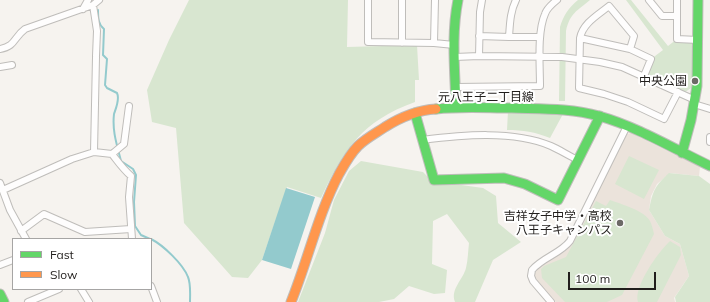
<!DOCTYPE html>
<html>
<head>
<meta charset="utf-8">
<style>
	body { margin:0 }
	#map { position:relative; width:710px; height:302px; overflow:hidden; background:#f6f3ef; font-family:Mulish,sans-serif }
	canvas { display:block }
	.legend { position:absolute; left:12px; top:238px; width:140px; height:52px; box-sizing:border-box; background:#fff; border:1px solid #a6a5a4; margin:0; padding:5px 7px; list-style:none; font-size:12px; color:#211e1c }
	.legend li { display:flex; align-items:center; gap:8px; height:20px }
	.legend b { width:20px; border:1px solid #a6a5a4 }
	.scale { position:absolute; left:568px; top:272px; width:88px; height:18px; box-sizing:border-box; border:2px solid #211e1c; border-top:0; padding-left:5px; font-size:12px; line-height:14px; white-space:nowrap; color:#211e1c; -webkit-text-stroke:3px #fff; paint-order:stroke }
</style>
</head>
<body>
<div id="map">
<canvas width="710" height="302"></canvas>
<ul class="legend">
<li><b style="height:5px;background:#63d668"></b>Fast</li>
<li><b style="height:5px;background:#ff974d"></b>Slow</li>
</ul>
<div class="scale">100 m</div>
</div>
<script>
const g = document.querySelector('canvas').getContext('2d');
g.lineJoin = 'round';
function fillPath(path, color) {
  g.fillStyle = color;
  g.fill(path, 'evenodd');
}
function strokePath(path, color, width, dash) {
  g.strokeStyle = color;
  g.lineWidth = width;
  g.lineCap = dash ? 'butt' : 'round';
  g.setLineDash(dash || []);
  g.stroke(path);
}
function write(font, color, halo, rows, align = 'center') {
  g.font = font + ' Mulish,"Noto Sans JP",sans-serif';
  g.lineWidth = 4;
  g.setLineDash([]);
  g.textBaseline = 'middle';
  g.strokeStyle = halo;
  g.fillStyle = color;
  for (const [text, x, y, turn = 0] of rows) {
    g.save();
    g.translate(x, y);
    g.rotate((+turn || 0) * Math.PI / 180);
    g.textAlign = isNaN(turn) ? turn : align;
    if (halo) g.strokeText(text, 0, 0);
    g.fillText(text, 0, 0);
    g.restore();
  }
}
fillPath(new Path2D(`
	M631 133 700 167 699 176 670 173 657 184 651 196 649 210 665 236 680 244 689 276 674 298 675 302H556L538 282 534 274 541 265 565 251 572 244 626 134Z`), '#ebe3db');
fillPath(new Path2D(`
	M189 0H348L347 47 417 45 419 80H415V102C362 121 344 149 321 198L287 187 262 260 248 278 232 277 184 223 176 128 152 122 147 90 169 40Z
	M578 0H590C577 11 570 13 566 31L565 101H559L560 27C563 16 569 7 578 0Z
	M626 0H631L668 46 677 39H694L693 87 685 92 646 73 651 59 663 50Z
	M508 111 563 114 550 138C535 132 523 130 507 130Z
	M629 156 659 170 644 199 615 184Z
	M361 161 423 172 432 181 483 188 496 196 498 223 521 242 493 260 475 302H455C450 289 463 280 466 268 468 260 468 251 469 243L447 214 433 221 432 264 447 270 445 293 434 294 409 286 394 299 379 302H298L325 233 334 200 349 171Z
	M669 173 699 176 710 184V302H676L675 297 689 276 680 244 665 236 649 210C653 190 655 186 669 173Z
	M610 200C621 204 645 211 650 221 652 225 653 230 654 234L622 295 607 302H565L542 278 541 269 544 266 566 257 596 201 606 206Z
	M670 241 680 247 681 255 657 302H638C633 287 659 251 670 241Z`), '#d8e6d0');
fillPath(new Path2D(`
	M286 188 315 197 291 269 262 260Z`), '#93cacd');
strokePath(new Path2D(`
	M98 10C98 18 98 24 104 29L103 55 107 59 105 85 107 88 117 93C120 99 116 108 114 114 112 131 117 145 121 161L133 169 136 175 134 202 135 226 141 235 150 239
	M151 239C163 245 183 264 188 277 191 284 190 294 190 302`), '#93cacd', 2);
const street = new Path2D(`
	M368 0V42L434 43 454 45
	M516 0C510 12 510 24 509 37H540
	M649 0 662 16H677
	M677 0V39L698 40
	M93 5 97 31 96 56
	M83 9 88 0
	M479 36 509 37
	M580 38 630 49 651 59 644 76
	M402 43V0
	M434 43 435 0
	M0 49C16 46 13 38 25 29L93 5 99 0
	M630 49 634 36 609 6C598 15 583 23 580 38L579 88 604 94 628 102 664 119 678 92
	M479 56 480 12 482 0
	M455 57 479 56 562 57 600 62 622 67 695 100
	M0 67 12 65
	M456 87 540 86C540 66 537 32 545 14 547 8 552 4 557 0
	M694 104 710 109
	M710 137V142
	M422 140C462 135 513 130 551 146 560 150 569 156 578 160
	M94 152 96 57
	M112 154 124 144 129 106
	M0 183 10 210 26 239
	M3 190 72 159 94 152 112 154C119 163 123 169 131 176L129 197 132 239
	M21 231 44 214 85 232 131 229
	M0 265 13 260
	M151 286 157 302
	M81 289 89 302
	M28 302 59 289
	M551 302 533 281 531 276 532 270C543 257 560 254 570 241L627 126`);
const fast = new Path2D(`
	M456 107C455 71 451 35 458 0
	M436 109C461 106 487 108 512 108 541 109 571 108 599 116 638 127 674 149 710 166
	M415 113 434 180 504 178 525 184 558 200 600 116
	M682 153 691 120 697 86 698 0
	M0 294 4 302`);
const slow = new Path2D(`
	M291 302C308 260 318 214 339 174 344 165 350 154 358 146 365 139 376 133 385 127 401 117 418 110 436 109`);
strokePath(street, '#bfbdba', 8);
strokePath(fast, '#bfbdba', 11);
strokePath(slow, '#bfbdba', 11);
strokePath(street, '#fefdfd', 6);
strokePath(fast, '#63d668', 9);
strokePath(slow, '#ff974d', 9);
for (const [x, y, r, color] of [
	[695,81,4,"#6c6966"],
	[620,223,4,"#6c6966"]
]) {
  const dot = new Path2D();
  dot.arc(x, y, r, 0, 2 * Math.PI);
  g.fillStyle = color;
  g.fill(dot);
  strokePath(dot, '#fff', 1.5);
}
write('12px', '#211e1c', '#fff', [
	["中央公園",687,81],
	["吉祥女子中学・高校",612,216],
	["八王子キャンパス",612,230]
], 'right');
write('12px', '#211e1c', '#fff', [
	["元八王子二丁目線",486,97]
]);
</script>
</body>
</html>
